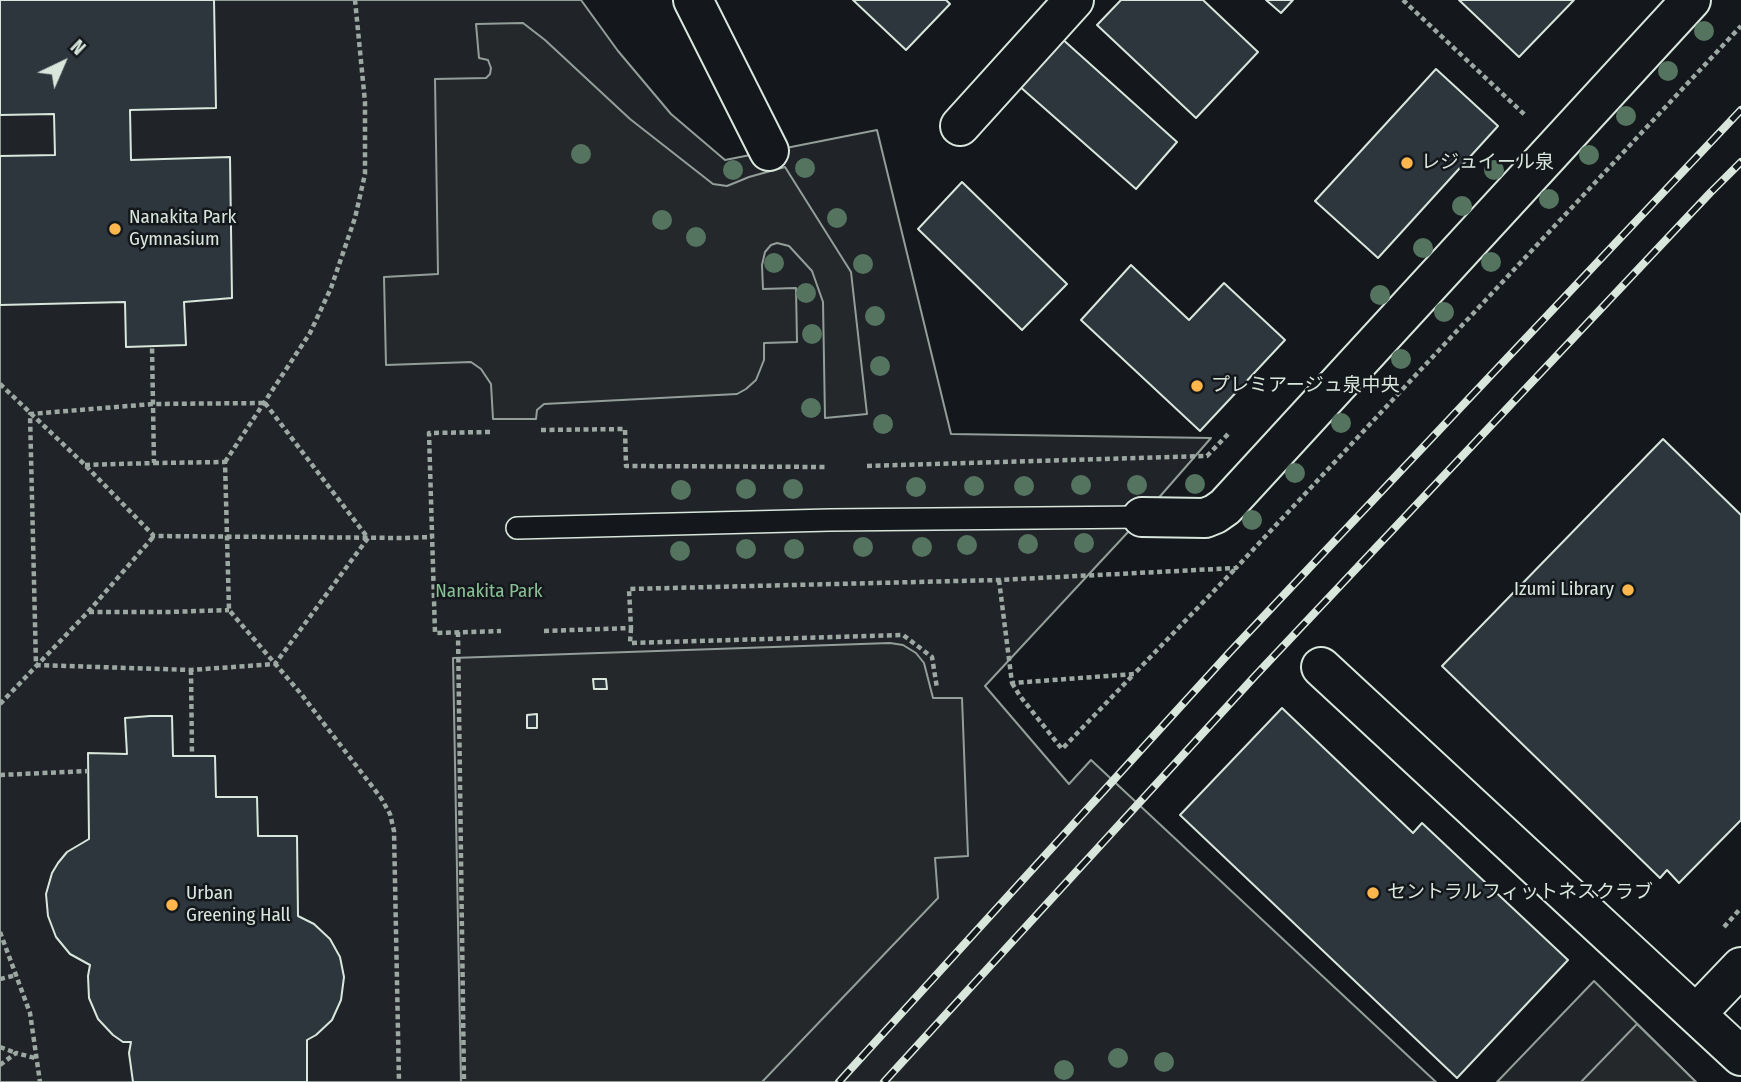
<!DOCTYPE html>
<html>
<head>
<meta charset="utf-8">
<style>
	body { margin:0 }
	#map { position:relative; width:1741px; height:1082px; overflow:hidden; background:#14181c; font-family:"Fira Sans Condensed",sans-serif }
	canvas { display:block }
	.north { position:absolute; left:28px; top:28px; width:70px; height:70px; -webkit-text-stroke:5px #14181c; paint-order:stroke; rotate:44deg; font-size:19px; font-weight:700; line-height:28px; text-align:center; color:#d8e6dc }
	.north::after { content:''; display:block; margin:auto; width:24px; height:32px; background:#d8e6dc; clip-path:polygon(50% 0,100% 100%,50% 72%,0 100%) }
</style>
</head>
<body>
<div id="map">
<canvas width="1741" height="1082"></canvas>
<div class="north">N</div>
</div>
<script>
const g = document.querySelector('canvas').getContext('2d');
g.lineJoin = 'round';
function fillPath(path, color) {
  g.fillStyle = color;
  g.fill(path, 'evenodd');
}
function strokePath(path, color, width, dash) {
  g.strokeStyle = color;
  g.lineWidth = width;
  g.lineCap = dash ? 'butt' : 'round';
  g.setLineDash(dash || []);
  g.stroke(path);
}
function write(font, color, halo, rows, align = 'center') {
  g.font = font + ' "Fira Sans Condensed","Noto Sans JP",sans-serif';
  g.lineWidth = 5;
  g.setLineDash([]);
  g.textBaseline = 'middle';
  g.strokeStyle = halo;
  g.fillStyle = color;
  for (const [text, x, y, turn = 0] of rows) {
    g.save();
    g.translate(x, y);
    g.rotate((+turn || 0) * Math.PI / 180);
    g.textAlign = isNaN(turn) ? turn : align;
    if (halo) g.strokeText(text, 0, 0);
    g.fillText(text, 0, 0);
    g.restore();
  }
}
const green = new Path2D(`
	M0 0H581L618 51 671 114 725 160 877 130 951 434 1211 438 1142 517 985 686 1069 784 1091 760 1436 1082H0Z
	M1594 981 1696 1082H1497Z`);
fillPath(green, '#202428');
strokePath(green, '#939e99', 2);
const parking = new Path2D(`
	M523 23 545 40 630 119 713 184 727 186 749 177 785 167 851 272 867 414 825 418 823 302 812 271 789 246 777 243 771 245 765 252 762 265 763 289 796 288 797 342 764 343V360L756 380 746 389 737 394 544 404 537 410 536 419H493L491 384 481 369 471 362 386 365 384 277 438 274 435 79 486 78 490 74 491 68 488 60 479 58 476 24Z
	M890 643 903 645 916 653 924 663 933 698H962L968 856 935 858 938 898 762 1082H461L453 658Z
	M1637 1024 1696 1082H1581Z`);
fillPath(parking, '#24282b');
strokePath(parking, '#939e99', 2);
const building = new Path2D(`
	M0 0H214L216 108 130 110 131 160 230 157 232 298 184 302 186 345 126 347 125 302 0 305V156L55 155 54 114 0 115Z
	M853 0H946L950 4 906 50Z
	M1121 0H1203L1258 52 1196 118 1097 25Z
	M1266 0H1293L1281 13Z
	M1459 0H1574L1519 57Z
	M1060 37 1177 142 1136 189 1018 85Z
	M1436 69 1498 126 1378 258 1315 201Z
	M962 182 1067 284 1022 330 918 229Z
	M1131 265 1189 320 1224 283 1285 340 1200 431 1081 320Z
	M1663 439 1741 515V820L1679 883 1667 870 1660 878 1442 666Z
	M593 679H606L607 689H594Z
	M1282 708 1413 833 1422 823 1568 960 1457 1078 1180 815Z
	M537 714V728H527V715Z
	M150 716H172L173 756H215L216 797H257L258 836H297L298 916 314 924 330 939 340 957 344 977 341 1000 332 1020 316 1035 307 1040V1082H133L129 1053 131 1042H123L113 1035 98 1019 89 998 88 976 90 965 70 954 56 937 48 916 46 894 52 873 58 863 67 852 89 839 88 753 127 754 125 718Z`);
fillPath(building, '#2c363c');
strokePath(building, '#d8e6dc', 2);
const service = new Path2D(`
	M517 528 830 520 1142 517`);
const minor = new Path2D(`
	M693 0 769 151
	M960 126 1074 0`);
const tertiary = new Path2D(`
	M1142 517 1205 518 1215 514 1225 507 1691 0
	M1321 667 1741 1056
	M1696 1014 1741 967`);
strokePath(service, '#d8e6dc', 24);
strokePath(minor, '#d8e6dc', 42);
strokePath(tertiary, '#d8e6dc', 42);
strokePath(new Path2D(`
	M1403 0 1526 116
	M0 384 85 465 154 536 402 538 432 537
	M265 403 368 538 275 664 191 670 36 665 30 414 153 404Z
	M541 430 625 429 626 466 826 467
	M490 432 429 433 435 633 501 631
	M225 462 310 333 331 288 355 218 365 174V102L355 0
	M154 463 225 462 229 610 302 695 381 798 390 814 394 831 399 1082
	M85 465 154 463 152 346
	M867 466 1207 456 1230 432
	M999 580 1012 683 1134 674 1235 569
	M89 612H170L229 610
	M631 628 630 643 903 635 932 657 937 688
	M544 631 631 628 629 589 999 580 1236 568 1741 26
	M458 632 464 1082
	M191 670 192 755
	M1012 683 1020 696 1062 749 1134 674
	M0 704 88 612 154 536
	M0 775 88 771
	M1724 927 1741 908
	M0 932 30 1013 40 1082
	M0 979 17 975
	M0 1047 16 1053
	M0 1065 16 1053 35 1058`), '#9da8a2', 4.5, [5, 3.5]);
strokePath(service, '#14181c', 21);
strokePath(minor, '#14181c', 38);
strokePath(tertiary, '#14181c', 38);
const rail = new Path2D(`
	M839 1082 1230 652 1741 110
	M884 1082 1256 675 1710 193 1741 162`);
strokePath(rail, '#d8e6dc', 8);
strokePath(rail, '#14181c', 5, [16]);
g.fillStyle = '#55745f';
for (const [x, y] of [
	[1704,31],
	[1668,71],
	[1626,116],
	[581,154],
	[1589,155],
	[805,168],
	[733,170],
	[1494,170],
	[1549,199],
	[1462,206],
	[837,218],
	[662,220],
	[696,237],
	[1423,248],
	[1491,262],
	[774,263],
	[863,264],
	[806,293],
	[1380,295],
	[1444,312],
	[875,316],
	[812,334],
	[1401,359],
	[880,366],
	[811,408],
	[1341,423],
	[883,424],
	[1295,473],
	[1195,484],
	[1081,485],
	[1137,485],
	[974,486],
	[1024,486],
	[916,487],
	[746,489],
	[793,489],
	[681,490],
	[1252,520],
	[1084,543],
	[1028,544],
	[967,545],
	[863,547],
	[922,547],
	[746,549],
	[794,549],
	[680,551],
	[1118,1058],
	[1164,1062],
	[1064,1070]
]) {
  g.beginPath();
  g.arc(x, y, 10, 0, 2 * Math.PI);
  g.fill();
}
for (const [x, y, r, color] of [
	[1407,163,7,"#ffb74d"],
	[115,229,7,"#ffb74d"],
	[1197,386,7,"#ffb74d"],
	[1628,590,7,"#ffb74d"],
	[1373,893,7,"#ffb74d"],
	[172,905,7,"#ffb74d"]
]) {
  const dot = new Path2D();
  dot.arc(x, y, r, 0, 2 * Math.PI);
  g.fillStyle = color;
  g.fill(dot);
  strokePath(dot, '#14181c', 2.5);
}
write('19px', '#d8e6dc', '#14181c', [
	["レジュイール泉",1421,163],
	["Nanakita Park",129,218],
	["Gymnasium",129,240],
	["プレミアージュ泉中央",1211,386],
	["Izumi Library",1614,590,"right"],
	["セントラルフィットネスクラブ",1387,893],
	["Urban",186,894],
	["Greening Hall",186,916]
], 'left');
write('19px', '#8ac095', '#14181c', [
	["Nanakita Park",489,592]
]);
</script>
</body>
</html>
